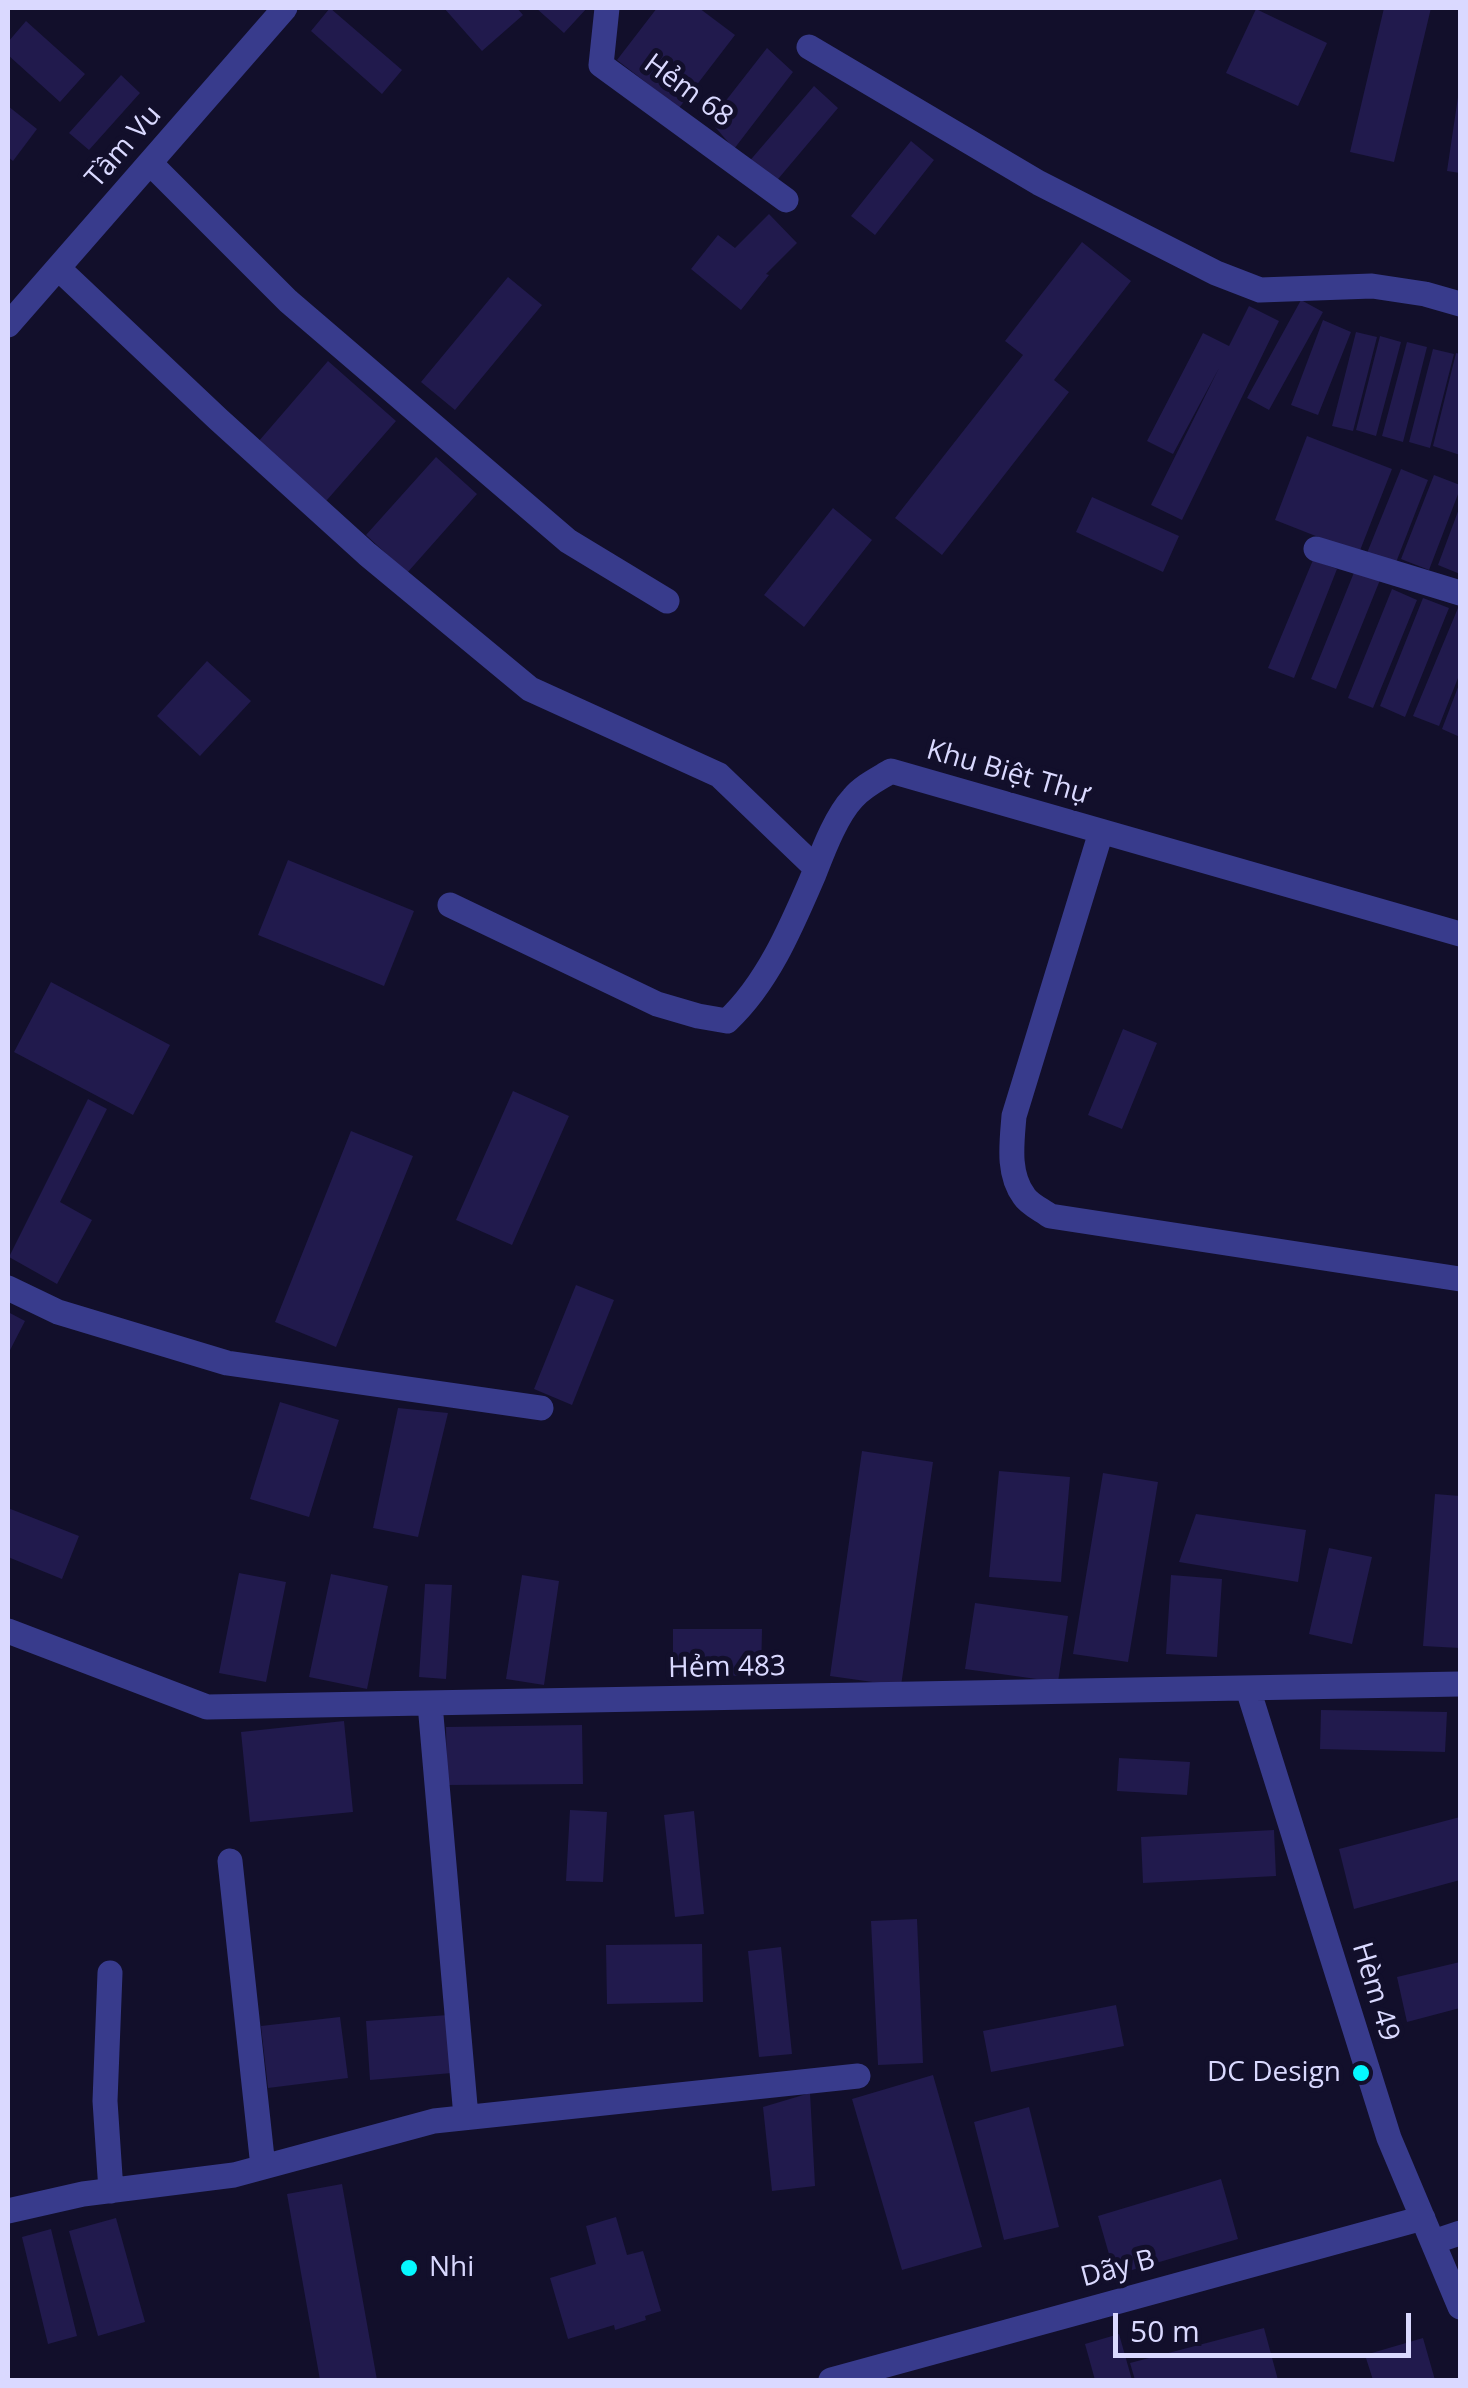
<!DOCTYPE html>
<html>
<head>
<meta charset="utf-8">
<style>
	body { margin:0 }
	#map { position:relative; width:1468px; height:2388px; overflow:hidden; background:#120f2b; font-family:"Open Sans",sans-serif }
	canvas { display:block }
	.frame { position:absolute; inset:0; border:10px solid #dad9ff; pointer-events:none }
	.scale { position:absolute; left:1113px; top:2313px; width:298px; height:45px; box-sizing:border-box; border:5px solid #dad9ff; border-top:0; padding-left:12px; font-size:30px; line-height:35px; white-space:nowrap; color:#dad9ff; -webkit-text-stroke:8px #120f2b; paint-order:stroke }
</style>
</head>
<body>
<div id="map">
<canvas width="1468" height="2388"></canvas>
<div class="frame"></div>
<div class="scale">50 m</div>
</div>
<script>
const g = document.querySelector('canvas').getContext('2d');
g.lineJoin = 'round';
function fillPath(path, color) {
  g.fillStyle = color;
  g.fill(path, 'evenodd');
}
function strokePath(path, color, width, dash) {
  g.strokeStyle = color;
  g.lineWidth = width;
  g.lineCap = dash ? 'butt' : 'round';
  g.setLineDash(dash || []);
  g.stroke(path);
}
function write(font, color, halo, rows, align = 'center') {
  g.font = font + ' "Open Sans",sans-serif';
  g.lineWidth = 10;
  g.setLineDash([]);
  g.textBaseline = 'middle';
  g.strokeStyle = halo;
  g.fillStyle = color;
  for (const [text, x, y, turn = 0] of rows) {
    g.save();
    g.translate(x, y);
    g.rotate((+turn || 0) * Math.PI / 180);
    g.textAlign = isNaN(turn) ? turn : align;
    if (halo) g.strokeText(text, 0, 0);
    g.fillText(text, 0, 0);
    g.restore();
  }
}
fillPath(new Path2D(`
	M330 8 402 70 382 94 311 31Z
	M444 8H517L523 15 482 51Z
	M536 8H587L564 33Z
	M657 8H699L735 35 679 108 617 60Z
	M1384 8H1431L1394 162 1350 152Z
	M1256 9 1327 43 1298 106 1226 73Z
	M26 21 85 74 60 102 8 55V42Z
	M767 48 793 72 734 149 710 121Z
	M121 75 140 93 89 150 69 133Z
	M814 86 838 108 773 185 747 164Z
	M1458 97H1460V173L1447 171Z
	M8 106 37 129 13 161 8 157Z
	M911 141 934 160 875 235 851 216Z
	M769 214 797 243 766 274 769 275 741 310 691 269 718 235 735 248Z
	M1082 242 1131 281 1054 380 1069 392 942 555 895 518 1023 355 1005 341Z
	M508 277 542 305 455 410 421 382Z
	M1301 300 1323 312 1269 410 1247 398Z
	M1249 306 1279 321 1182 520 1151 505 1219 368 1173 454 1147 441 1203 333 1229 346Z
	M1323 320 1351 332 1318 415 1291 405Z
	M1356 332 1377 337 1353 431 1332 426Z
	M1380 336 1401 342 1376 436 1356 430Z
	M1407 342 1427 347 1403 442 1382 436Z
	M1433 349 1454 354 1430 448 1409 442Z
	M1456 353 1460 354V455L1433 446Z
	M328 361 396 421 320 508 252 449Z
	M1307 436 1392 469 1359 553 1275 520Z
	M436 457 477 494 407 573 366 535Z
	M1401 469 1428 480 1395 565 1367 553Z
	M1434 475 1460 485V489L1429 570 1401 559Z
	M1092 497 1179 536 1163 572 1076 532Z
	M1460 506V574L1438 565Z
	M833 508 872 540 804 627 764 595Z
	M1313 560 1337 569 1294 678 1268 668Z
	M1355 570 1380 580 1336 689 1311 679Z
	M1392 589 1417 600 1373 708 1348 698Z
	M1423 598 1449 608 1405 717 1380 706Z
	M1458 608 1460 609V673L1439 726 1413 716Z
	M207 661 251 701 200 756 157 716Z
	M1460 682V737L1442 729Z
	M288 860 414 911 384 986 258 935Z
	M51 982 170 1045 133 1115 14 1052Z
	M1123 1029 1157 1043 1122 1129 1088 1115Z
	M513 1091 569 1116 512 1245 456 1220Z
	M88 1099 107 1109 60 1202 92 1220 57 1284 9 1257Z
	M351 1131 413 1156 336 1347 275 1322Z
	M576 1285 614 1300 572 1405 534 1389Z
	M8 1312 25 1321 8 1354Z
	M280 1402 339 1420 309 1517 250 1499Z
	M398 1408 448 1413 418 1537 373 1528Z
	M862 1451 933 1462 901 1686 830 1676Z
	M999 1471 1070 1477 1061 1582 989 1577Z
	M1103 1473 1158 1482 1128 1662 1073 1654Z
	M1435 1494 1460 1496V1648L1423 1646Z
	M8 1508 79 1536 62 1579 8 1557Z
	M1196 1514 1306 1530 1298 1582 1179 1562Z
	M1329 1548 1372 1557 1352 1644 1309 1634Z
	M239 1573 286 1582 266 1682 219 1673Z
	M331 1574 388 1586 367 1689 309 1677Z
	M522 1575 559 1581 544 1685 506 1679Z
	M1171 1575 1222 1579 1217 1657 1166 1654Z
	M425 1584 452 1585 446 1679 419 1677Z
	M975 1603 1068 1616 1058 1682 965 1669Z
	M673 1629H762L761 1676 673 1675Z
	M1321 1710 1447 1712 1445 1752 1320 1749Z
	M344 1721 353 1812 250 1822 241 1732Z
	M582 1725 583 1784 447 1785 446 1727Z
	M1119 1758 1190 1762 1187 1795 1117 1791Z
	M570 1810 607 1812 603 1882 566 1881Z
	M694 1811 704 1914 675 1917 664 1815Z
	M1460 1817V1880L1354 1909 1339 1849Z
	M1274 1830 1276 1876 1143 1883 1141 1837Z
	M917 1919 923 2063 878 2065 871 1921Z
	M702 1944 703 2002 607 2004 606 1945Z
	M781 1947 792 2054 759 2057 748 1951Z
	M1460 1962V2008L1407 2022 1397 1977Z
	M1116 2005 1124 2046 991 2072 983 2031Z
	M448 2015 452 2073 370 2080 366 2021Z
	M340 2017 348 2078 268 2088 261 2026Z
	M933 2075 982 2247 902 2270 852 2099Z
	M810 2093 815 2186 772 2191 763 2107Z
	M1029 2107 1059 2227 1004 2240 974 2122Z
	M1221 2179 1238 2239 1115 2275 1098 2216Z
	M342 2184 377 2380H320L287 2194Z
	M616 2217 627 2255 643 2251 661 2311 645 2316 646 2320 615 2330 614 2325 568 2339 550 2278 596 2264 586 2226Z
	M116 2218 145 2322 98 2336 69 2231Z
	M51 2229 77 2336 48 2344 22 2237Z
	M1264 2328 1278 2380H1135L1130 2363Z
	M1119 2334 1132 2380H1095L1085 2344Z
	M1423 2338 1435 2380H1373L1365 2355Z`), '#211a4d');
strokePath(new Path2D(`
	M607 8 601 65 786 200
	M809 47 1039 183 1216 273 1260 290 1372 286 1425 294 1460 304
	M150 163 288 301 568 541 667 601
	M58 268 218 419 367 554 530 689 719 775 816 868
	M8 325 285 8
	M1316 549 1460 593
	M1101 832 1014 1116C1012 1142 1007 1173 1024 1196 1029 1204 1042 1210 1050 1216L1460 1279
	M450 905 657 1004 698 1016 727 1021C768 983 792 925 814 874 823 851 836 816 853 798 863 786 878 779 891 771L1460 934
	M8 1288 58 1312 227 1363 541 1408
	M8 1631 207 1707 1460 1684
	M1248 1689 1389 2138 1460 2307
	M430 1704 466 2117
	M230 1861 263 2167
	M110 1973 105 2101 111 2191
	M8 2211 83 2194 234 2175 434 2121 858 2076
	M1433 2242 1460 2233
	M831 2380 1423 2218`), '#383b8c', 25);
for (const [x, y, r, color] of [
	[1361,2073,10,"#05f8ff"],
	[409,2268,10,"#05f8ff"]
]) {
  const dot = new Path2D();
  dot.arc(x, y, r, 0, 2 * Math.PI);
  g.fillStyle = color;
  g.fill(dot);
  strokePath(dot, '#120f2b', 4);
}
write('28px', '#dad9ff', '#120f2b', [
	["Hẻm 68",688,91,36],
	["Tầm Vu",124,147,-49],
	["Khu Biệt Thự",1008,773,16],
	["Hẻm 483",727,1668,-1],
	["Hèm 49",1375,1992,73],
	["Dãy B",1118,2269,-15]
]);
write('28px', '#dad9ff', '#120f2b', [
	["DC Design",1341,2073],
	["Nhi",429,2268,"left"]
], 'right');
</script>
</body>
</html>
